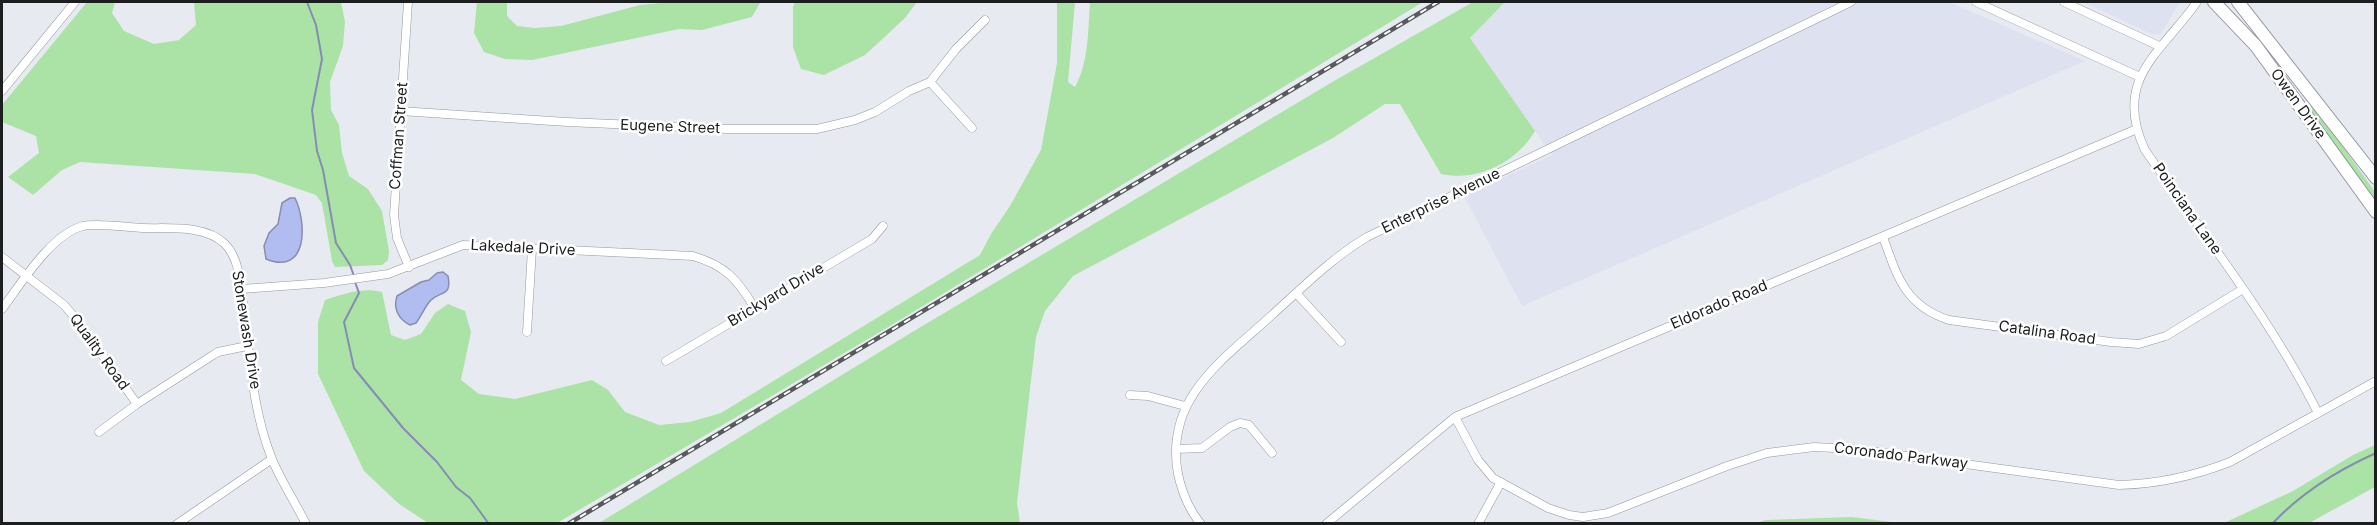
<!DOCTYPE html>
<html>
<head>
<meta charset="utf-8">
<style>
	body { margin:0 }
	#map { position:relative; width:2377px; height:525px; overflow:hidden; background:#e8eaf1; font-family:Inter,sans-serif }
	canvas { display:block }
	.frame { position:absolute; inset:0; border:3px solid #1d1e20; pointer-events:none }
</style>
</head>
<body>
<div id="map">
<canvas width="2377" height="525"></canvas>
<div class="frame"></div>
</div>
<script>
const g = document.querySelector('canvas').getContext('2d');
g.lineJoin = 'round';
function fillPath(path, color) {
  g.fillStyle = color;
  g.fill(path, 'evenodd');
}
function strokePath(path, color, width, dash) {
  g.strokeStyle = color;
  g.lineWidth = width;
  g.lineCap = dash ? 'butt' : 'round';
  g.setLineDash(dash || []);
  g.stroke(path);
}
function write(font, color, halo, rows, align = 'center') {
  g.font = font + ' Inter,sans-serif';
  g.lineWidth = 5;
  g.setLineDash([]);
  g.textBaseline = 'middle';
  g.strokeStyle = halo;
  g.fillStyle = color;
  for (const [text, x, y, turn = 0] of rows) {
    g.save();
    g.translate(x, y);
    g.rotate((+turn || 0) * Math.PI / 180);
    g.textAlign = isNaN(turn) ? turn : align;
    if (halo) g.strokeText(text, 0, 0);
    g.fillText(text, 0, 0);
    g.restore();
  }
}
fillPath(new Path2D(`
	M1505 2H1949L2085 61 1522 306 1464 196 1552 155 1470 38Z
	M2083 2H2180L2160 35 2149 33Z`), '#dee1f0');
fillPath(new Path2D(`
	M87 2H115L112 13 124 31 154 44 179 40 196 25 194 2H341L345 22 343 46 330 82 331 110 339 125 342 153 349 176 368 189 382 211 389 251 388 260 382 265 335 267 332 261 322 203 316 195 255 174 80 162 62 170 33 195 8 177 39 153 36 136 2 122V105Z
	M477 2H507V16L517 26 535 28 561 26 640 5 672 2 760 3 752 17 702 30 679 29 532 60 505 59 484 52 474 33Z
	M795 2H917L905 18 865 55 824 75 801 69 793 47V7Z
	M1057 2H1075L1068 82 1075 87C1089 62 1088 30 1090 2H1423L890 326 557 523H428L399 504 364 471 318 374V322L325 300C343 294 363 287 382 292L391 335 405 340 421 334 435 313 448 304 465 311 471 332 461 380 479 394 515 399 592 380 608 390 625 412 659 425 690 422 721 413 980 255 991 234 1010 206 1041 150 1057 63Z
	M1473 2H1505L1470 38 1535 131C1517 162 1478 182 1441 174L1400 104H1385L1333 138 1073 276 1045 311 1036 337 1017 503 1020 523H599L914 331 1334 81Z
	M2312 103 2375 192V202L2308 106Z
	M2375 445V487L2309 523H2224L2293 491 2353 455Z
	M1852 517 1899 523H1755L1766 520Z`), '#aae3a5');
const water = new Path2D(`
	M290 198H295C307 223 308 276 266 259L264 246 269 233 278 224 282 203Z
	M443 272 448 276C452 297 441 290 430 301 425 307 421 316 416 323L410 325C398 319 393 308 397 296L421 282 429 280 437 273Z`);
fillPath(water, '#b1bcf1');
strokePath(water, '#858db2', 1.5);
strokePath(new Path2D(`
	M307 2 316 25 322 59 312 110 317 151 323 170 336 243 350 265 354 276
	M355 282 359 293 344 322 354 368 403 428 437 462 456 487 470 498 489 524
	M2272 524C2300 494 2338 470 2376 453`), '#858db2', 2);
const minor = new Path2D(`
	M408 2 394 215 397 238 409 267
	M1976 2 2140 77
	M2064 2 2159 46
	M2197 2C2161 53 2112 79 2145 150 2205 237 2271 319 2318 413
	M930 82 972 128
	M2 91 75 2
	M400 111 567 122 727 129H817L855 120 875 112 909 91 930 82 956 49 985 20
	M1883 237C1897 276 1905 306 1949 320L2111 342 2139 344 2166 336 2243 289
	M2 257 64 305 78 321 137 404
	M241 289 324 283 388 274 463 245 693 256C726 266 737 279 754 307
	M1296 293 1341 342
	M2 309C21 284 51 234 83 226 98 223 125 227 142 228 167 229 205 224 225 244 239 258 241 284 243 303 250 355 252 410 272 459 281 481 295 502 306 524
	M527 332 532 249
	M666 361 872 239 883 226
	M1130 395 1148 396 1185 406
	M1455 417 1478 460 1493 478 1548 508 1569 515 1583 517 1608 513 1727 466 1767 453 1814 447 1855 449 2119 485C2158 484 2194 476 2230 462L2376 381
	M99 432 137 404 210 357 218 352 247 346
	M1176 449 1202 448 1230 427 1240 423 1249 425 1272 453
	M177 524 272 459
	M1201 524C1189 510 1182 492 1178 474 1164 398 1223 360 1272 315 1303 287 1332 258 1367 237L1851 2
	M1326 524 1455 417 2137 129
	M1478 524 1501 482`);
const trunk = new Path2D(`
	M2214 2 2256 46 2376 212
	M2238 2 2376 178`);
strokePath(minor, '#95979e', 9);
strokePath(trunk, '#95979e', 14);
strokePath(minor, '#fff', 8);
strokePath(trunk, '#fff', 12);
const rail = new Path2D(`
	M568 524 1438 2`);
strokePath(rail, '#595a5e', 4.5);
strokePath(rail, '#fff', 2, [7]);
write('15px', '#1d1e20', '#fff', [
	["Owen Drive",2298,104,54],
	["Eugene Street",670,127,2],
	["Coffman Street",399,136,-86],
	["Enterprise Avenue",1441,201,-26],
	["Poinciana Lane",2187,209,55],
	["Lakedale Drive",523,248,3],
	["Brickyard Drive",776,295,-31],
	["Eldorado Road",1719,305,-23],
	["Stonewash Drive",246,330,81],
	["Catalina Road",2047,333,8],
	["Quality Road",99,352,54],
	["Coronado Parkway",1901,456,7]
]);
</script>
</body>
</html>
